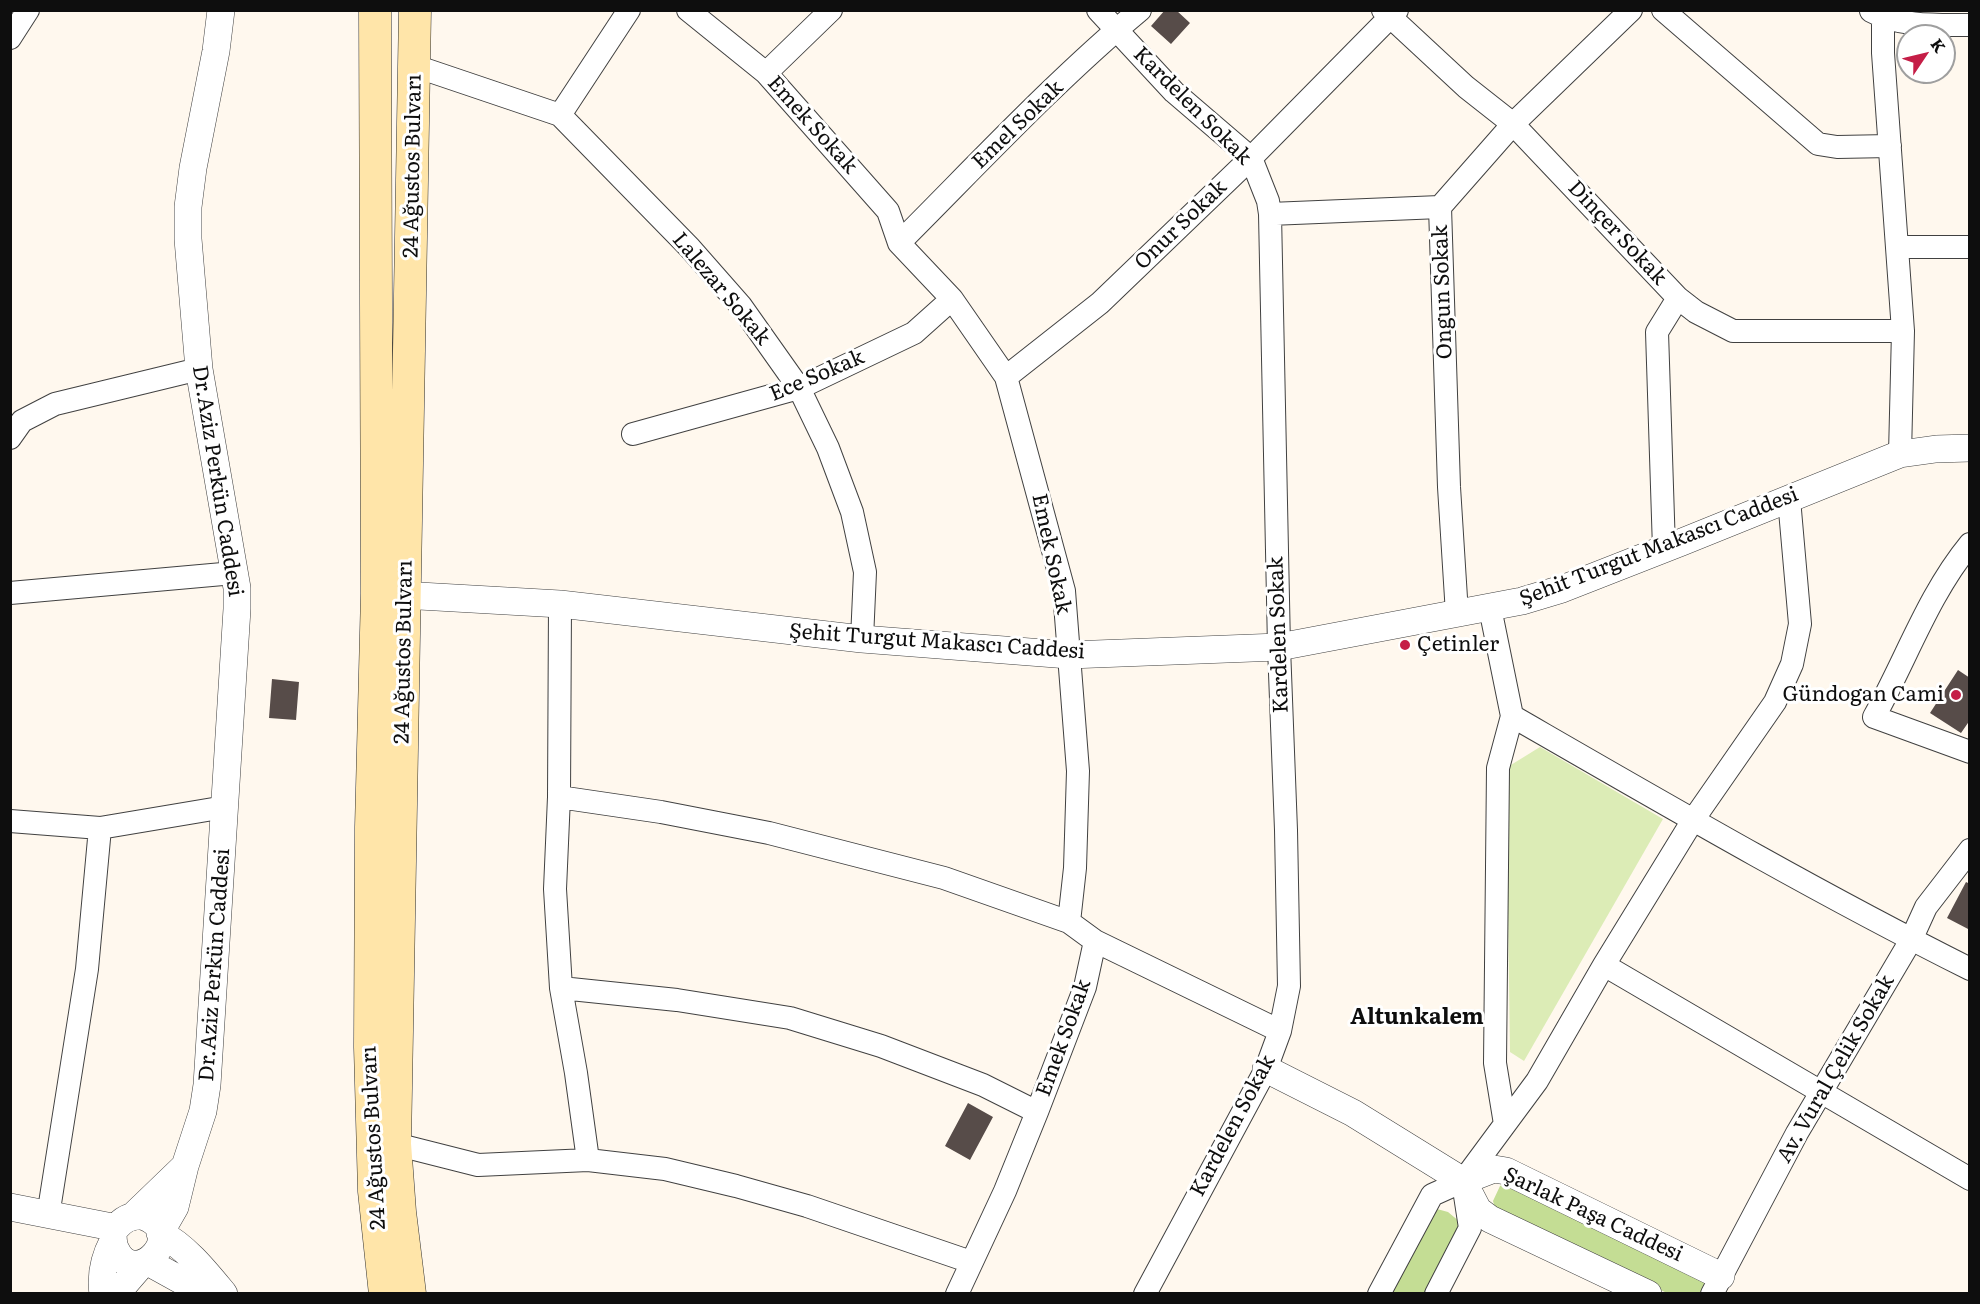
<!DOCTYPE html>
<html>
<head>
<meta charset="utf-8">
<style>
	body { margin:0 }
	#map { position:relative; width:1980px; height:1304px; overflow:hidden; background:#fff8ee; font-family:Literata,serif }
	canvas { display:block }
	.frame { position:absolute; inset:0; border:12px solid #0e0e0e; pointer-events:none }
	.north { position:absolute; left:1896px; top:24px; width:60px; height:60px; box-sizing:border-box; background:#fff; border:2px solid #9f9f9f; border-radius:50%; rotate:55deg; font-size:16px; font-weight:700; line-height:24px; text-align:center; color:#0e0e0e }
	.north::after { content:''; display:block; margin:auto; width:21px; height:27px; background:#c51e47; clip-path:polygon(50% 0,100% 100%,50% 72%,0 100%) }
</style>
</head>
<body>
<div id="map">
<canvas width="1980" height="1304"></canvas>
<div class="frame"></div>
<div class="north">K</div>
</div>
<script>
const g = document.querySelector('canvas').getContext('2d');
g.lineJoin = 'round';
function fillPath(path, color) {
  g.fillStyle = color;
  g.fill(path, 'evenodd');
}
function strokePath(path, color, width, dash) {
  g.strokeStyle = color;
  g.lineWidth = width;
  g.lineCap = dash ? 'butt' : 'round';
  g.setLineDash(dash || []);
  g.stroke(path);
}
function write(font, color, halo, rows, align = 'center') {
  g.font = font + ' Literata,serif';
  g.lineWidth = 6;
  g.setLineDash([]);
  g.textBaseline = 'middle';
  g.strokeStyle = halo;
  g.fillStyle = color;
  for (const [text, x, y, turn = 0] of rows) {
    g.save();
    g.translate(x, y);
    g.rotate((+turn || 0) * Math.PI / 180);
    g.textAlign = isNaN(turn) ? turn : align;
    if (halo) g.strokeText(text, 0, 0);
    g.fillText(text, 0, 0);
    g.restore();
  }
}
fillPath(new Path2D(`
	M1540 747 1663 819 1524 1061 1510 1052 1506 768Z`), '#dcecb6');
fillPath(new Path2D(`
	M1505 1183 1705 1281 1703 1293H1667L1496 1212 1493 1201 1500 1186Z
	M1437 1209 1448 1212 1460 1222 1428 1293 1387 1294 1433 1212Z`), '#c4dd94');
fillPath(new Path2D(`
	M1165 10H1176L1190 23 1171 44 1151 26Z
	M1958 670 1970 678V720L1961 733 1930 713Z
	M272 679 299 682 296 720 269 718Z
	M1966 882 1970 884V930L1947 918Z
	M968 1103 993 1117 970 1160 945 1146Z`), '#574c49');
const minor = new Path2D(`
	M688 10 766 73 888 211 899 243 952 299 1006 377 1064 591 1078 771 1075 868 1069 922 1095 941 1085 987 1037 1112 1005 1191 957 1294
	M1098 10 1174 92 1251 158 1268 201 1270 214 1279 647 1286 830 1289 986 1280 1031 1266 1069 1145 1294
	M1383 10 1466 87 1513 124 1678 298 1696 312 1733 331H1903
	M1663 10 1818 144 1837 147 1890 146
	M1883 10V53L1903 331 1900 454
	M1871 11C1900 27 1938 25 1970 25
	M10 38 28 10
	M415 66 560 115 690 248 741 306 799 388 828 448 852 512 865 572 862 639
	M766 73 831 10
	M560 115 629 10
	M1270 214 1440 207
	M899 243C977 165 1055 81 1140 10
	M1897 247H1970
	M1006 377 1100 303 1251 158 1397 10
	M633 434 799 388 914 333 952 299
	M10 438 22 421 55 404 199 369
	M1970 544C1928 595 1906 660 1874 717L1970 752
	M1664 549 1657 332 1678 298
	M10 593 234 573
	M560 604 559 797 555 889 561 988 576 1073 588 1160
	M1490 608 1512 716 1498 768 1495 1063 1505 1124
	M1457 614 1449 487 1440 207 1513 124 1631 10
	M1512 716C1663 803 1814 891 1970 969
	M559 797 661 812 769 833 944 878 1069 922
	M10 821 100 828 225 807
	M1095 941 1280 1031
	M1604 965 1970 1179
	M561 988 677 1000 790 1018 881 1046 983 1085 1037 1112
	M395 1144 478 1165 588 1160 665 1169 736 1186 807 1206 971 1262
	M48 1216 87 969 100 828
	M1379 1294 1432 1195 1463 1181 1537 1081 1604 965 1693 820 1775 702 1792 664 1800 624 1789 499
	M1436 1294 1470 1228 1464 1189
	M1712 1294 1797 1133 1911 940 1926 907 1970 850`);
const tertiary = new Path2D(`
	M384 594 560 604 862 639 1069 655 1279 647 1522 601 1562 589 1682 542 1900 454 1936 449 1970 448
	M1266 1069 1353 1113 1463 1181 1478 1210 1490 1219 1648 1294
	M185 1166 203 1111 207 1085 237 609V588L199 369 188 239V207L193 168 216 51 221 10
	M1463 1181 1494 1169 1506 1171 1721 1276
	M10 1207 112 1227
	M142 1216C191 1232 135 1291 116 1250 112 1243 114 1235 112 1227L116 1228C123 1219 131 1215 142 1216Z
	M132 1217 185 1166 175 1207 160 1233C186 1247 205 1271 224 1294
	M148 1262 186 1283 199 1294
	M103 1294C100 1274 104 1258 113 1241
	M116 1294 142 1264`);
const secondary = new Path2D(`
	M375 10 377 594 371 827 370 1047 374 1191 385 1294
	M410 1294 400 1212 395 1144 415 10`);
strokePath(minor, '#414141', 24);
strokePath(tertiary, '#414141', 28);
strokePath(secondary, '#303030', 33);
strokePath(minor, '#fff', 22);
strokePath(tertiary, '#fff', 27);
strokePath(secondary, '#ffe5a9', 32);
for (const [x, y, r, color] of [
	[1405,645,6,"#c51e47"],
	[1956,695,6,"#c51e47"]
]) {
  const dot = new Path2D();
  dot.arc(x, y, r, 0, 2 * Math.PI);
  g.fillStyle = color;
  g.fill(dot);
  strokePath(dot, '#fff', 2);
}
write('21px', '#0e0e0e', '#fff', [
	["Kardelen Sokak",1192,106,45],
	["Emek Sokak",812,125,48],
	["Emel Sokak",1018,125,-44],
	["24 Ağustos Bulvarı",413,166,-89],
	["Onur Sokak",1181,225,-44],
	["Dinçer Sokak",1617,233,47],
	["Lalezar Sokak",721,289,50],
	["Ongun Sokak",1443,292,-92],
	["Ece Sokak",817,376,-23],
	["Dr.Aziz Perkün Caddesi",217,481,81],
	["Şehit Turgut Makascı Caddesi",1659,547,-21],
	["Emek Sokak",1051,554,78],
	["Kardelen Sokak",1279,635,-92],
	["Şehit Turgut Makascı Caddesi",937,642,4],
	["24 Ağustos Bulvarı",404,652,-89],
	["Dr.Aziz Perkün Caddesi",215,965,-86],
	["Emek Sokak",1064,1038,-70],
	["Av. Vural Çelik Sokak",1836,1069,-60],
	["Kardelen Sokak",1233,1126,-62],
	["24 Ağustos Bulvarı",374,1138,-93],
	["Şarlak Paşa Caddesi",1593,1215,25]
]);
write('21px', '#0e0e0e', '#fff', [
	["Çetinler",1417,645],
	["Gündogan Cami",1944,695,"right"]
], 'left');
write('bold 22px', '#0e0e0e', '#fff', [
	["Altunkalem",1417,1018]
]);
</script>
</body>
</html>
